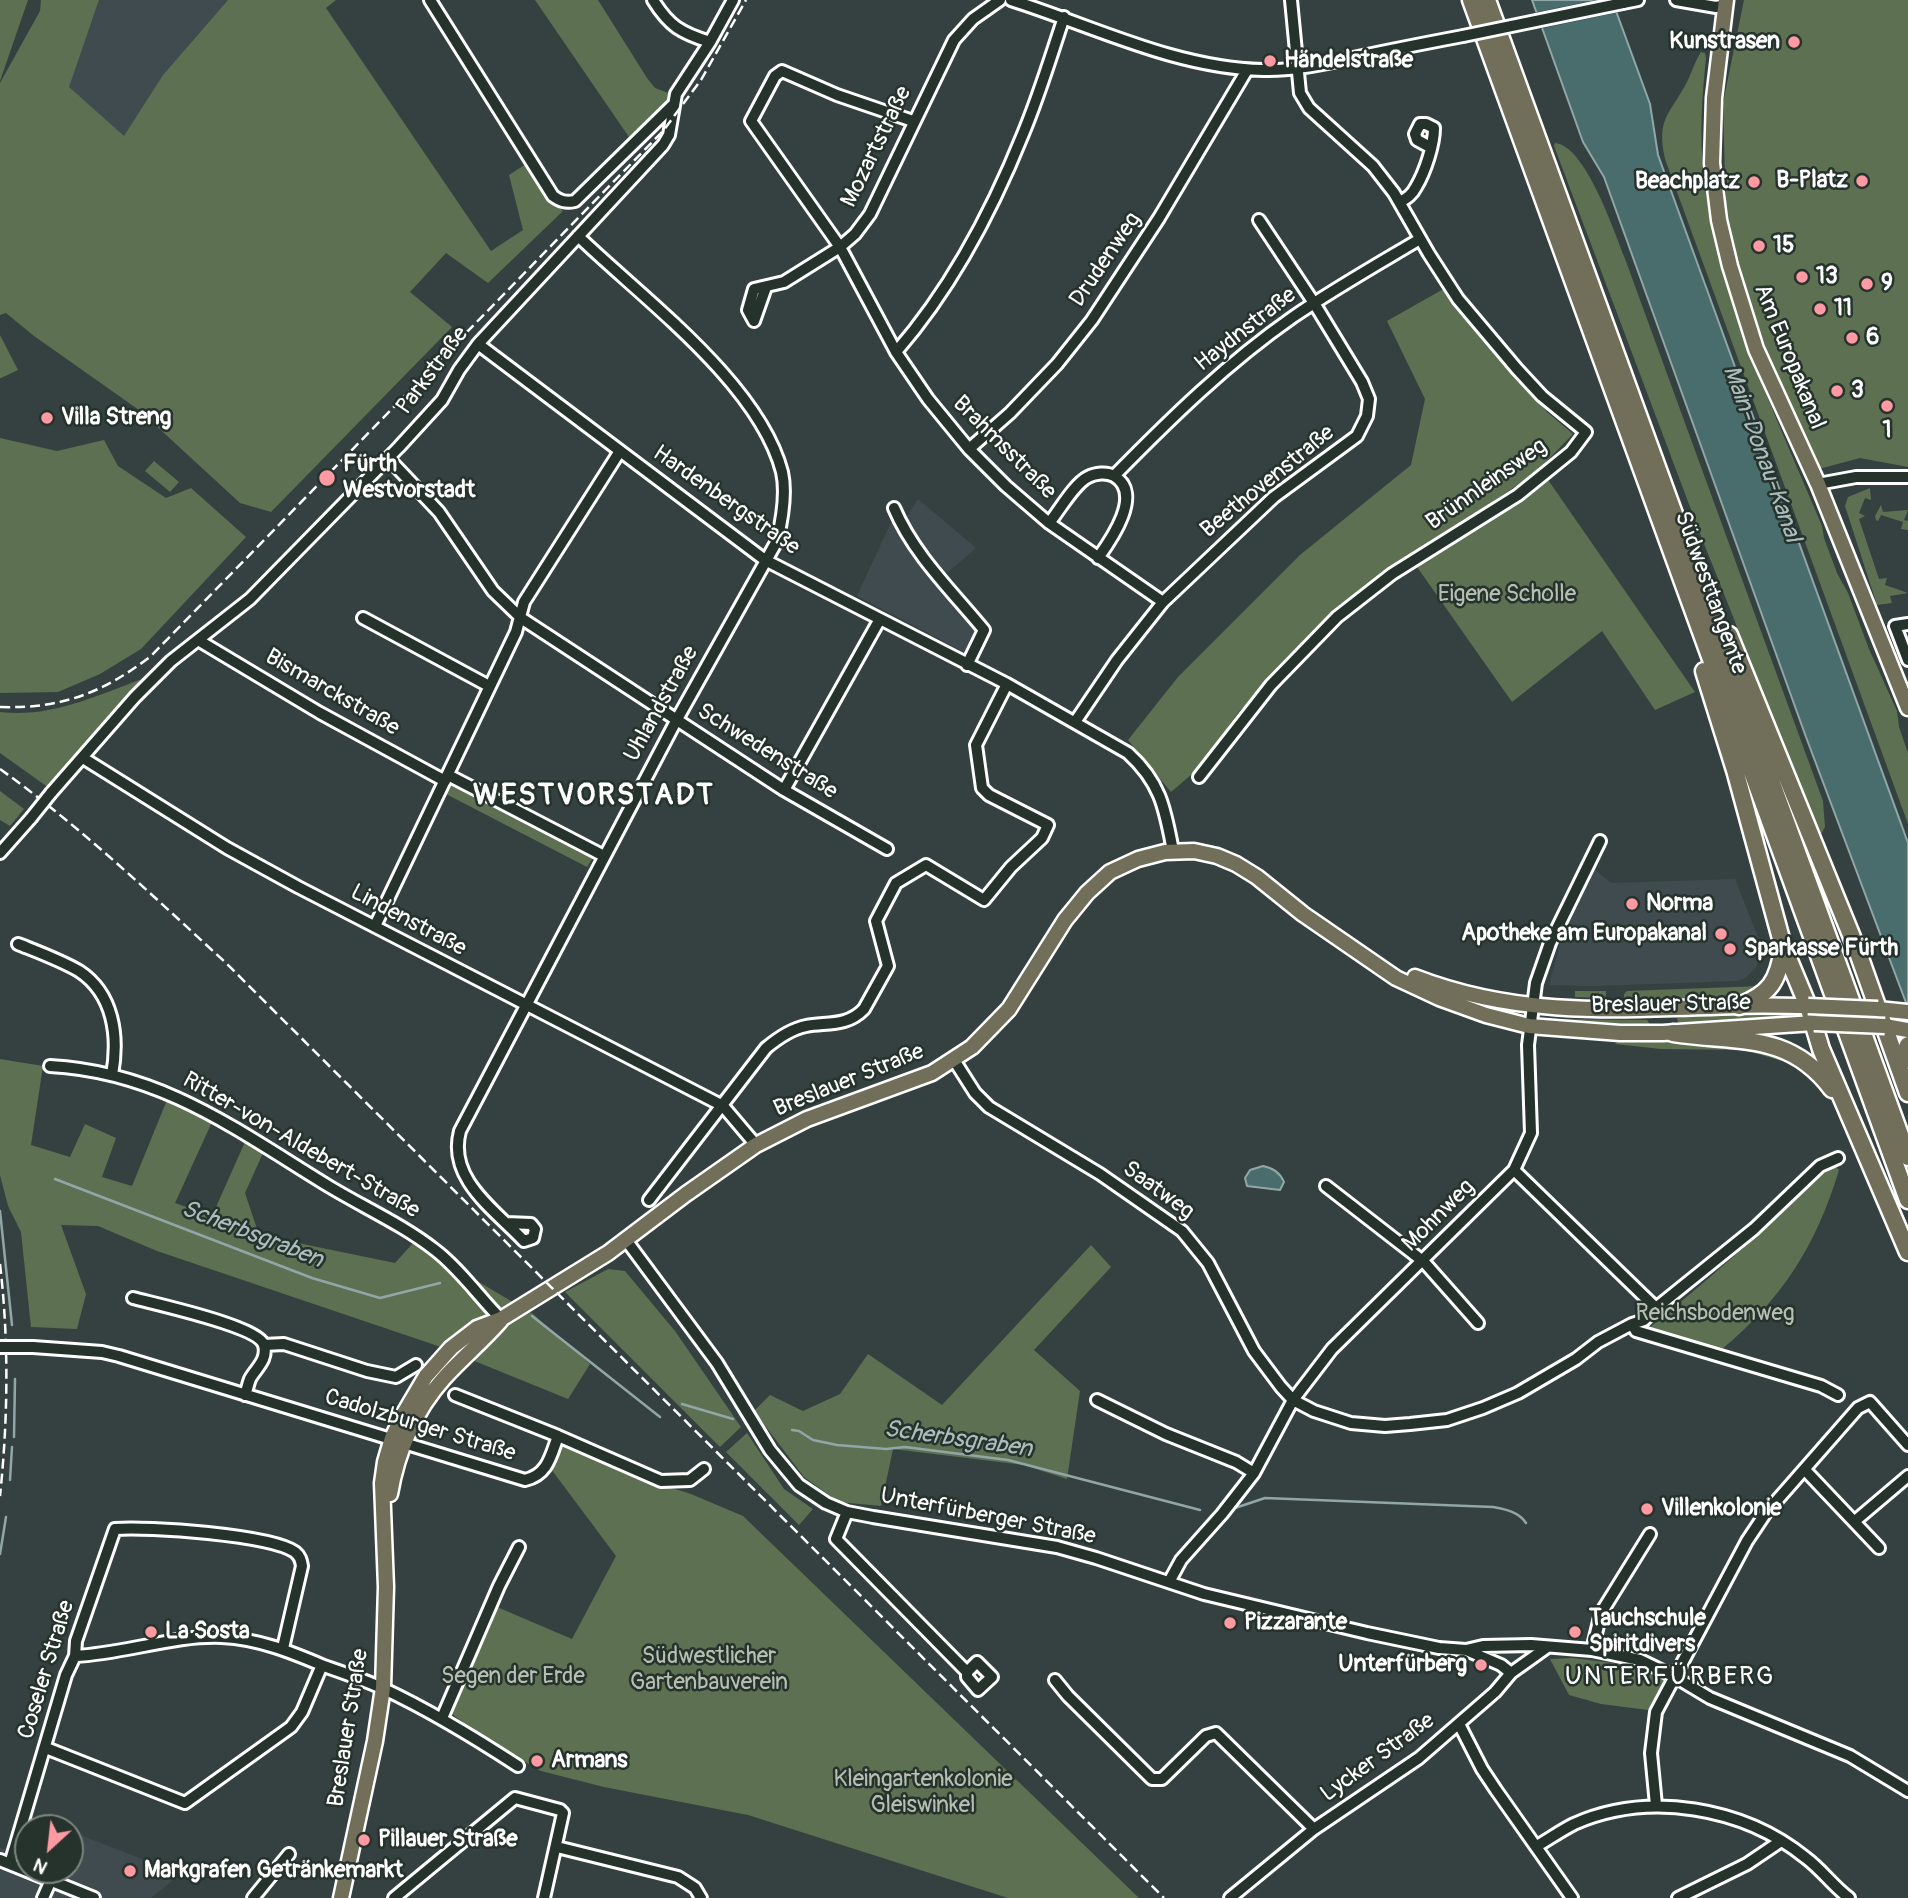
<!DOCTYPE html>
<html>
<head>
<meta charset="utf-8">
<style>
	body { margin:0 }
	#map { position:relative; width:1908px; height:1898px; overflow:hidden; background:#354141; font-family:Pangolin,sans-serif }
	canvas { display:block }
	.north { position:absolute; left:14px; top:1814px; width:70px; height:70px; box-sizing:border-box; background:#26332d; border:2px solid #7d8581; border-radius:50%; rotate:207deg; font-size:19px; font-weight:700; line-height:28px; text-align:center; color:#fff }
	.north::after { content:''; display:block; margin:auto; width:24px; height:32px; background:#ff9aa2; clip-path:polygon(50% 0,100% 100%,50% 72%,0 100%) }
</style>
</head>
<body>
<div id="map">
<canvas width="1908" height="1898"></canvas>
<div class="north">N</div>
</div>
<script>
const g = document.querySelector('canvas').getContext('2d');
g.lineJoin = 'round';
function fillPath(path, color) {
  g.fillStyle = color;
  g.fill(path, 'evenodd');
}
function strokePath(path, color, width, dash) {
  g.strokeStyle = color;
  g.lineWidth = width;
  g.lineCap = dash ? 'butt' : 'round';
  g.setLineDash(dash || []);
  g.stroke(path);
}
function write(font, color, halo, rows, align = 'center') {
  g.font = font + ' Pangolin,sans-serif';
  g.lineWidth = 5;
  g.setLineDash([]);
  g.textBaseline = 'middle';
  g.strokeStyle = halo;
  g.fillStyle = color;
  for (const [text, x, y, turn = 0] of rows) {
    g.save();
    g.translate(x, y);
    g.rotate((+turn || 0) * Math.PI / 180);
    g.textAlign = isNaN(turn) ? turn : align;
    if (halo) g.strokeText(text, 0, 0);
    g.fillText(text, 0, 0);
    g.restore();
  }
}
fillPath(new Path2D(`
	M99 0H228L163 75 124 137 68 87Z
	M918 499 976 548 939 580 980 631 966 653 857 596 893 518 901 526Z
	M1592 867 1611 883 1735 879 1759 940 1761 952 1756 968 1745 978 1737 981 1596 986 1549 985 1566 921Z
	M22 1813 62 1828H28V1870H70V1831L162 1867 160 1875 173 1880 151 1898H0V1848L11 1850Z`), '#404b4f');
fillPath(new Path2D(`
	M0 0H28L0 81Z
	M41 0H99L69 87 124 136 163 75 228 0H336L326 8 491 251 523 230 509 175 526 164 563 211 488 283 446 253 410 292 452 327 271 512 240 503 139 410 34 336 6 313 0 315V83L40 11Z
	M535 0H598L647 78 655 88 671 94 666 108 631 140Z
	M1744 0H1908V467L1860 458 1819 469 1767 353 1739 269 1726 213 1723 103Z
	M1701 52 1705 53 1706 58C1702 97 1699 136 1704 175 1718 298 1775 413 1822 526L1824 538 1837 573 1848 593 1869 649 1897 711 1899 727 1908 753V824L1665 159C1656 117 1670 115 1687 82 1692 72 1695 61 1701 52Z
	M1555 143C1585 145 1614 231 1624 256L1823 801 1825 827 1820 836 1701 536 1554 146Z
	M1447 287 1547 412 1573 434 1535 473 1337 607 1238 713 1199 768 1171 792 1128 740 1178 677 1300 555 1411 465 1425 399 1387 321Z
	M0 335 18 370 1 378H0Z
	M0 438 57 451 104 440 118 466 166 498 191 488 246 537 141 649 100 674 58 692 0 693Z
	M154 461 179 482 170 492 145 471Z
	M1544 474 1695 692 1655 710 1602 631 1512 702 1415 564Z
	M1870 488 1871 500 1865 498 1859 513 1865 516 1859 519 1879 579 1887 578 1885 585 1908 593 1890 596 1892 603 1877 605 1845 506 1848 497Z
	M1881 505 1883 512 1908 510 1904 520 1908 521V530L1901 529 1903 522 1881 515 1878 521 1876 520 1875 516Z
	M142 679 49 788 0 753V712C50 718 96 696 142 679Z
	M452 782 594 856 587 867 446 794Z
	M0 791 24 809 10 826 0 820Z
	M1762 986 1745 999 1646 1005 1624 1001V994L1627 991Z
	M1575 991H1606V998L1575 997Z
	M1788 1009 1791 1017 1679 1027 1677 1018 1709 1013Z
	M1556 1019 1647 1020 1652 1027V1028L1556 1024Z
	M1674 1039 1725 1042 1795 1060 1792 1064 1745 1050 1661 1049 1615 1044 1619 1040Z
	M0 1059 43 1066 31 1145 70 1157 85 1124 116 1138 102 1177 132 1186 167 1100 212 1122 175 1203 212 1216 245 1142 263 1153 245 1193 259 1235 395 1263 413 1243 533 1314 590 1364 568 1399 435 1345 157 1251 98 1226 61 1225 86 1294 77 1329 31 1327 21 1232 8 1206 0 1175Z
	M1836 1167 1839 1170C1816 1246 1782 1299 1721 1350L1648 1329C1686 1298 1723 1266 1759 1234 1783 1211 1805 1179 1836 1167Z
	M1091 1245 1111 1267 1034 1350 1080 1391 1067 1479 1024 1465 893 1449 881 1506 839 1502 804 1477 754 1411 770 1395 803 1411 840 1394 868 1354 942 1405Z
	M608 1269 625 1271 675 1331 741 1427 720 1447 565 1292Z
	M747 1433 784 1489 813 1509 799 1525 726 1452Z
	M560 1443 646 1480 691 1494 743 1516 1139 1898H1008L748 1815 604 1787 541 1771 484 1738 452 1714 497 1607 572 1639 616 1556 551 1469Z
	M1573 1658 1629 1665 1667 1682 1648 1710 1601 1704 1569 1695 1550 1659Z`), '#5d7052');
const water = new Path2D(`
	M1532 0H1612L1650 104 1658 155 1908 843V1008L1806 737 1604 177 1583 142Z
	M1263 1166C1273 1168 1280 1172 1284 1182L1280 1190 1247 1186 1245 1178 1250 1170Z`);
fillPath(water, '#486d6c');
strokePath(water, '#91a7a7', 2);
fillPath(new Path2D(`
	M1596 0H1615L1620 12 1539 29 1533 13Z`), '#354141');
strokePath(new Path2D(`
	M55 1179 312 1278 380 1298 440 1283
	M0 1211 12 1325
	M532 1316 660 1417
	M682 1404 733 1419
	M792 1430 799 1431 813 1440 837 1445 886 1449 905 1447 1008 1460 1200 1510
	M14 1437 15 1379
	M10 1480 12 1447
	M1232 1509 1265 1498 1493 1507C1505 1509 1519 1512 1526 1523
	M0 1554 6 1517`), '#91a7a7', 2.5);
const minor = new Path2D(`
	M430 0 553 196C560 201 565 203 575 201L673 105
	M653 0C669 26 681 33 710 42
	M1011 0C1093 26 1175 68 1263 70 1293 71 1323 64 1353 58 1390 50 1426 43 1463 36
	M1676 0 1716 7 1726 5
	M1623 3 1638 0
	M913 121 837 95 782 71 775 76 751 121 840 247 896 352 928 399 969 449 1006 486 1049 523 1163 602
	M1400 202C1407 198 1412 195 1416 187 1425 172 1434 145 1434 128L1426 124H1420L1415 134 1417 140 1430 147
	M766 287 754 321 748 310 754 289 784 282 840 247 855 234 870 214 954 40 973 19 1000 0
	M478 344 765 560 1007 684 1128 753C1161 783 1165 809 1173 851
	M896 352C950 290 992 211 1023 134 1039 96 1051 56 1064 17
	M969 449 1010 413 1057 364 1092 320 1159 218 1247 70
	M388 458 439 512 493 591 521 618 784 790 887 849
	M1114 476C1170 419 1227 363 1293 317 1334 289 1378 264 1420 239
	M1818 484 1856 477H1908
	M894 508C914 555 952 591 984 630L967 665
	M1049 523C1059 511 1074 484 1088 477 1095 473 1107 472 1114 476 1144 493 1111 540 1098 558
	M363 618 489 686
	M1908 624 1895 626 1908 660
	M198 640 320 713 445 781
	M1075 722 1117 660 1163 602 1274 497 1357 436 1367 416 1369 399 1362 382 1314 303 1259 220
	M83 758 227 848 298 887 723 1106 756 1145
	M448 775 604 856
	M1199 777 1271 685 1337 617 1392 574 1518 495 1571 452 1586 432 1542 396 1517 369 1458 299 1429 254 1394 193 1373 166 1309 108 1300 93 1291 0
	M784 790 880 619
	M51 793 135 697 171 661 250 599 399 447 442 400 459 370 478 344 663 145 669 135 676 94 710 42 733 0
	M0 853 31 818
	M375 926 516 632 524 602 620 451
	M18 944C38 952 60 960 79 971 114 994 119 1037 112 1075
	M954 1060 975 1093 989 1107 1100 1174 1182 1231 1208 1263 1254 1351 1281 1387 1293 1400 1314 1411 1351 1423 1385 1426 1410 1424 1447 1420 1483 1408 1518 1393 1576 1359 1598 1342 1632 1324 1644 1320 1656 1308 1754 1229 1820 1166 1838 1158
	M50 1066C162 1072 238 1131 330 1187 365 1208 403 1225 435 1250 459 1268 480 1298 501 1319
	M1514 1170 1656 1308
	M1326 1186 1424 1262 1478 1323
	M649 1200 766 1048C778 1038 791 1029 806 1026 826 1022 847 1027 864 1009L888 966 876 921 896 883 926 865 984 900 1011 867 1042 838 1048 825 989 795 982 788 976 745 1007 684
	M507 1223 531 1224 535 1229 533 1238 524 1241C495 1210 447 1179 460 1131L676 721 777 541C782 520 787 494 782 472 759 383 642 298 578 236
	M626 1240 717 1363 770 1450 799 1485 826 1503 847 1512 873 1517 1057 1547 1096 1558 1204 1594 1367 1633 1439 1648 1466 1650 1483 1646 1531 1645 1592 1650 1640 1660 1675 1677 1710 1698 1850 1756 1908 1791
	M133 1298C155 1304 258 1326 264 1345 268 1360 256 1368 250 1379 248 1384 247 1390 245 1395
	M1632 1324 1636 1331 1821 1386 1838 1395
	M264 1345 284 1344 367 1371 396 1377 416 1365
	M33 1347 102 1352 119 1356 525 1480C548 1475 551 1455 558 1436
	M455 1395 558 1436 661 1481 690 1480 704 1469
	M1097 1400 1166 1434 1236 1462 1254 1473
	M1805 1470 1879 1548
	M847 1512 836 1539 967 1672V1677L978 1690 992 1677 977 1662 967 1672
	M1855 1521 1908 1476
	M1169 1582 1181 1560 1222 1514 1254 1473 1293 1400 1332 1349 1514 1170 1531 1133 1528 1045 1536 983 1550 943 1600 841
	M1466 1650 1501 1665 1511 1673
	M1592 1650 1601 1613 1650 1534
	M75 1656C124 1654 173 1635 222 1637 259 1639 291 1652 324 1666 344 1673 365 1680 384 1689 431 1711 475 1738 518 1766
	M1055 1680 1068 1696 1152 1779H1162L1206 1736 1216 1733 1314 1829
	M442 1718 499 1586 519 1547
	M1459 1724 1482 1769 1496 1790 1572 1898
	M46 1748 185 1803 291 1727 302 1712 322 1665
	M1656 1805 1651 1753 1656 1712 1747 1541 1765 1514 1858 1408 1870 1402 1908 1445
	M1537 1846C1549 1839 1562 1830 1574 1824 1649 1791 1743 1807 1806 1858 1822 1870 1833 1886 1849 1898
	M557 1847 678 1877 695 1888 701 1898
	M0 1860 94 1898
	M10 1864 66 1675 75 1656 76 1641 115 1529C147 1526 271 1535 295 1552 300 1556 301 1560 302 1566L283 1648
	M43 1898 51 1880
	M253 1898 289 1854
	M394 1898 515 1798 560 1810 563 1813 544 1898
	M1230 1898 1314 1829 1419 1758 1495 1692 1511 1673 1546 1648
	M1678 1898 1747 1864 1781 1841`);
const major = new Path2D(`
	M1726 0 1714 98 1712 163 1719 220 1730 266 1756 349 1818 484 1908 708
	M1415 977C1523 1019 1626 1009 1739 1006 1762 1005 1785 1006 1808 1006
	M1878 1009 1908 1012
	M1885 1026 1908 1030
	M390 1494C397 1452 415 1410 444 1378 462 1358 483 1341 501 1320
	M341 1898 375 1741 383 1688 386 1587 382 1483 385 1462 392 1438 403 1415 426 1376 451 1348 477 1328 501 1319 608 1253 686 1194 756 1145 807 1119 932 1073 972 1047 1009 1009 1065 920 1087 893 1110 872 1138 859 1165 852 1194 851 1217 856 1236 864 1257 877 1303 914 1396 978 1439 998 1486 1015 1529 1026 1620 1033H1663L1814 1023`);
const highway = new Path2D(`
	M1471 0 1908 1200
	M1487 0 1908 1157
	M1729 635 1856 947 1908 1093
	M1704 671 1735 770 1783 946 1808 1006 1821 1049 1908 1252
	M1739 1006C1770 994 1778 981 1783 949
	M1673 1033C1736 1043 1789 1031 1832 1089
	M1899 1068 1908 1045`);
strokePath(minor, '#fff', 16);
strokePath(major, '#fff', 19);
strokePath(highway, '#fff', 21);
strokePath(minor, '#26332d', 10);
strokePath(major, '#716e59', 14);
strokePath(highway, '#716e59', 16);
strokePath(new Path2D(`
	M0 707C61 709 103 693 151 656L663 131 701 80 746 0
	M0 769C81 827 153 896 226 963L1164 1898
	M0 1264C9 1341 8 1419 0 1496`), '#fff', 2.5, [10, 5]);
const minorBridge = new Path2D(`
	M1463 36 1623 3
	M31 818 51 793
	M0 1347H33`);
const majorBridge = new Path2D(`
	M1808 1006 1878 1009
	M1814 1023 1885 1026`);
strokePath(minorBridge, '#fff', 16, []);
strokePath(majorBridge, '#fff', 19, []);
strokePath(minorBridge, '#26332d', 10);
strokePath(majorBridge, '#716e59', 14);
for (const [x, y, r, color] of [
	[1794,42,7,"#ff9aa2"],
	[1270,61,7,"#ff9aa2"],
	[1862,181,7,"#ff9aa2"],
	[1754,182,7,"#ff9aa2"],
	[1759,246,7,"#ff9aa2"],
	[1802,277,7,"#ff9aa2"],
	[1867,284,7,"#ff9aa2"],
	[1820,309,7,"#ff9aa2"],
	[1852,338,7,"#ff9aa2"],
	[1837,391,7,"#ff9aa2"],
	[1887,406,7,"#ff9aa2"],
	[47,418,7,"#ff9aa2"],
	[327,478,9,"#ff9aa2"],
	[1632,904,7,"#ff9aa2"],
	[1721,934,7,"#ff9aa2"],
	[1730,949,7,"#ff9aa2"],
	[1647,1509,7,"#ff9aa2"],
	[1230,1623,7,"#ff9aa2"],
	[151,1632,7,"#ff9aa2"],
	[1575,1632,7,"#ff9aa2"],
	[1481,1665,7,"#ff9aa2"],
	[537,1761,7,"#ff9aa2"],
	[364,1840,7,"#ff9aa2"],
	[130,1871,7,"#ff9aa2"]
]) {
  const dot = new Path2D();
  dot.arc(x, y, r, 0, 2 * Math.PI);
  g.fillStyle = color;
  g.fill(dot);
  strokePath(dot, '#26332d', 2.5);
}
write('bold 23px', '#fff', '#26332d', [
	["Kunstrasen",1780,42,"right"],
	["Händelstraße",1284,61],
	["B-Platz",1848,181,"right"],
	["Beachplatz",1740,182,"right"],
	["15",1773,246],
	["13",1816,277],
	["9",1881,284],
	["11",1834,309],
	["6",1866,338],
	["3",1851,391],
	["Villa Streng",61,418],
	["1",1887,431,"center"],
	["Fürth",343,465],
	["Westvorstadt",343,491],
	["Norma",1646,904],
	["Apotheke am Europakanal",1707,934,"right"],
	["Sparkasse Fürth",1744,949],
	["Villenkolonie",1661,1509],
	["Tauchschule",1589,1619],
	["Spiritdivers",1589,1645],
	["Pizzarante",1244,1623],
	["La Sosta",165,1632],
	["Unterfürberg",1467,1665,"right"],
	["Armans",551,1761],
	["Pillauer Straße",378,1840],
	["Markgrafen Getränkemarkt",144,1871]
], 'left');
write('23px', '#fff', '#26332d', [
	["Mozartstraße",877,147,-64],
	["Drudenweg",1106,260,-56],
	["Haydnstraße",1246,330,-38],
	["Am Europakanal",1789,357,68],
	["Parkstraße",433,371,-53],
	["Brahmsstraße",1004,448,45],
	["Beethovenstraße",1268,482,-39],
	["Brünnleinsweg",1487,485,-35],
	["Hardenbergstraße",726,501,35],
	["Südwesttangente",1710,593,70],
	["Bismarckstraße",332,693,30],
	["Uhlandstraße",662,704,-61],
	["Schwedenstraße",767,752,32],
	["Lindenstraße",408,921,28],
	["Breslauer Straße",1671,1005,-1],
	["Breslauer Straße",849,1081,-22],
	["Ritter-von-Aldebert-Straße",301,1146,30],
	["Saatweg",1158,1191,36],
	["Mohnweg",1439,1216,-45],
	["Cadolzburger Straße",420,1426,17],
	["Unterfürberger Straße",988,1517,11],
	["Coseler Straße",47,1670,-73],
	["Breslauer Straße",349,1728,-81],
	["Lycker Straße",1378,1758,-36]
]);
write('23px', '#b6bfb1', '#26332d', [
	["Eigene Scholle",1507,595],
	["Reichsbodenweg",1715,1314],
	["Südwestlicher",709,1657],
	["Gartenbauverein",709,1683],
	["Segen der Erde",513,1677],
	["Kleingartenkolonie",923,1780],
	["Gleiswinkel",923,1806]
]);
write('italic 24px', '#adbdbd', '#26332d', [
	["Main-Donau-Kanal",1761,454,70],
	["Scherbsgraben",252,1235,21],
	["Scherbsgraben",958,1440,8]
]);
g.letterSpacing = '2px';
write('26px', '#fff', '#26332d', [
	["UNTERFÜRBERG",1670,1677]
]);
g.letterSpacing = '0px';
g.letterSpacing = '2px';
write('bold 30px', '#fff', '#26332d', [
	["WESTVORSTADT",594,796]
]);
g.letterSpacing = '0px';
</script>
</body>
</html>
